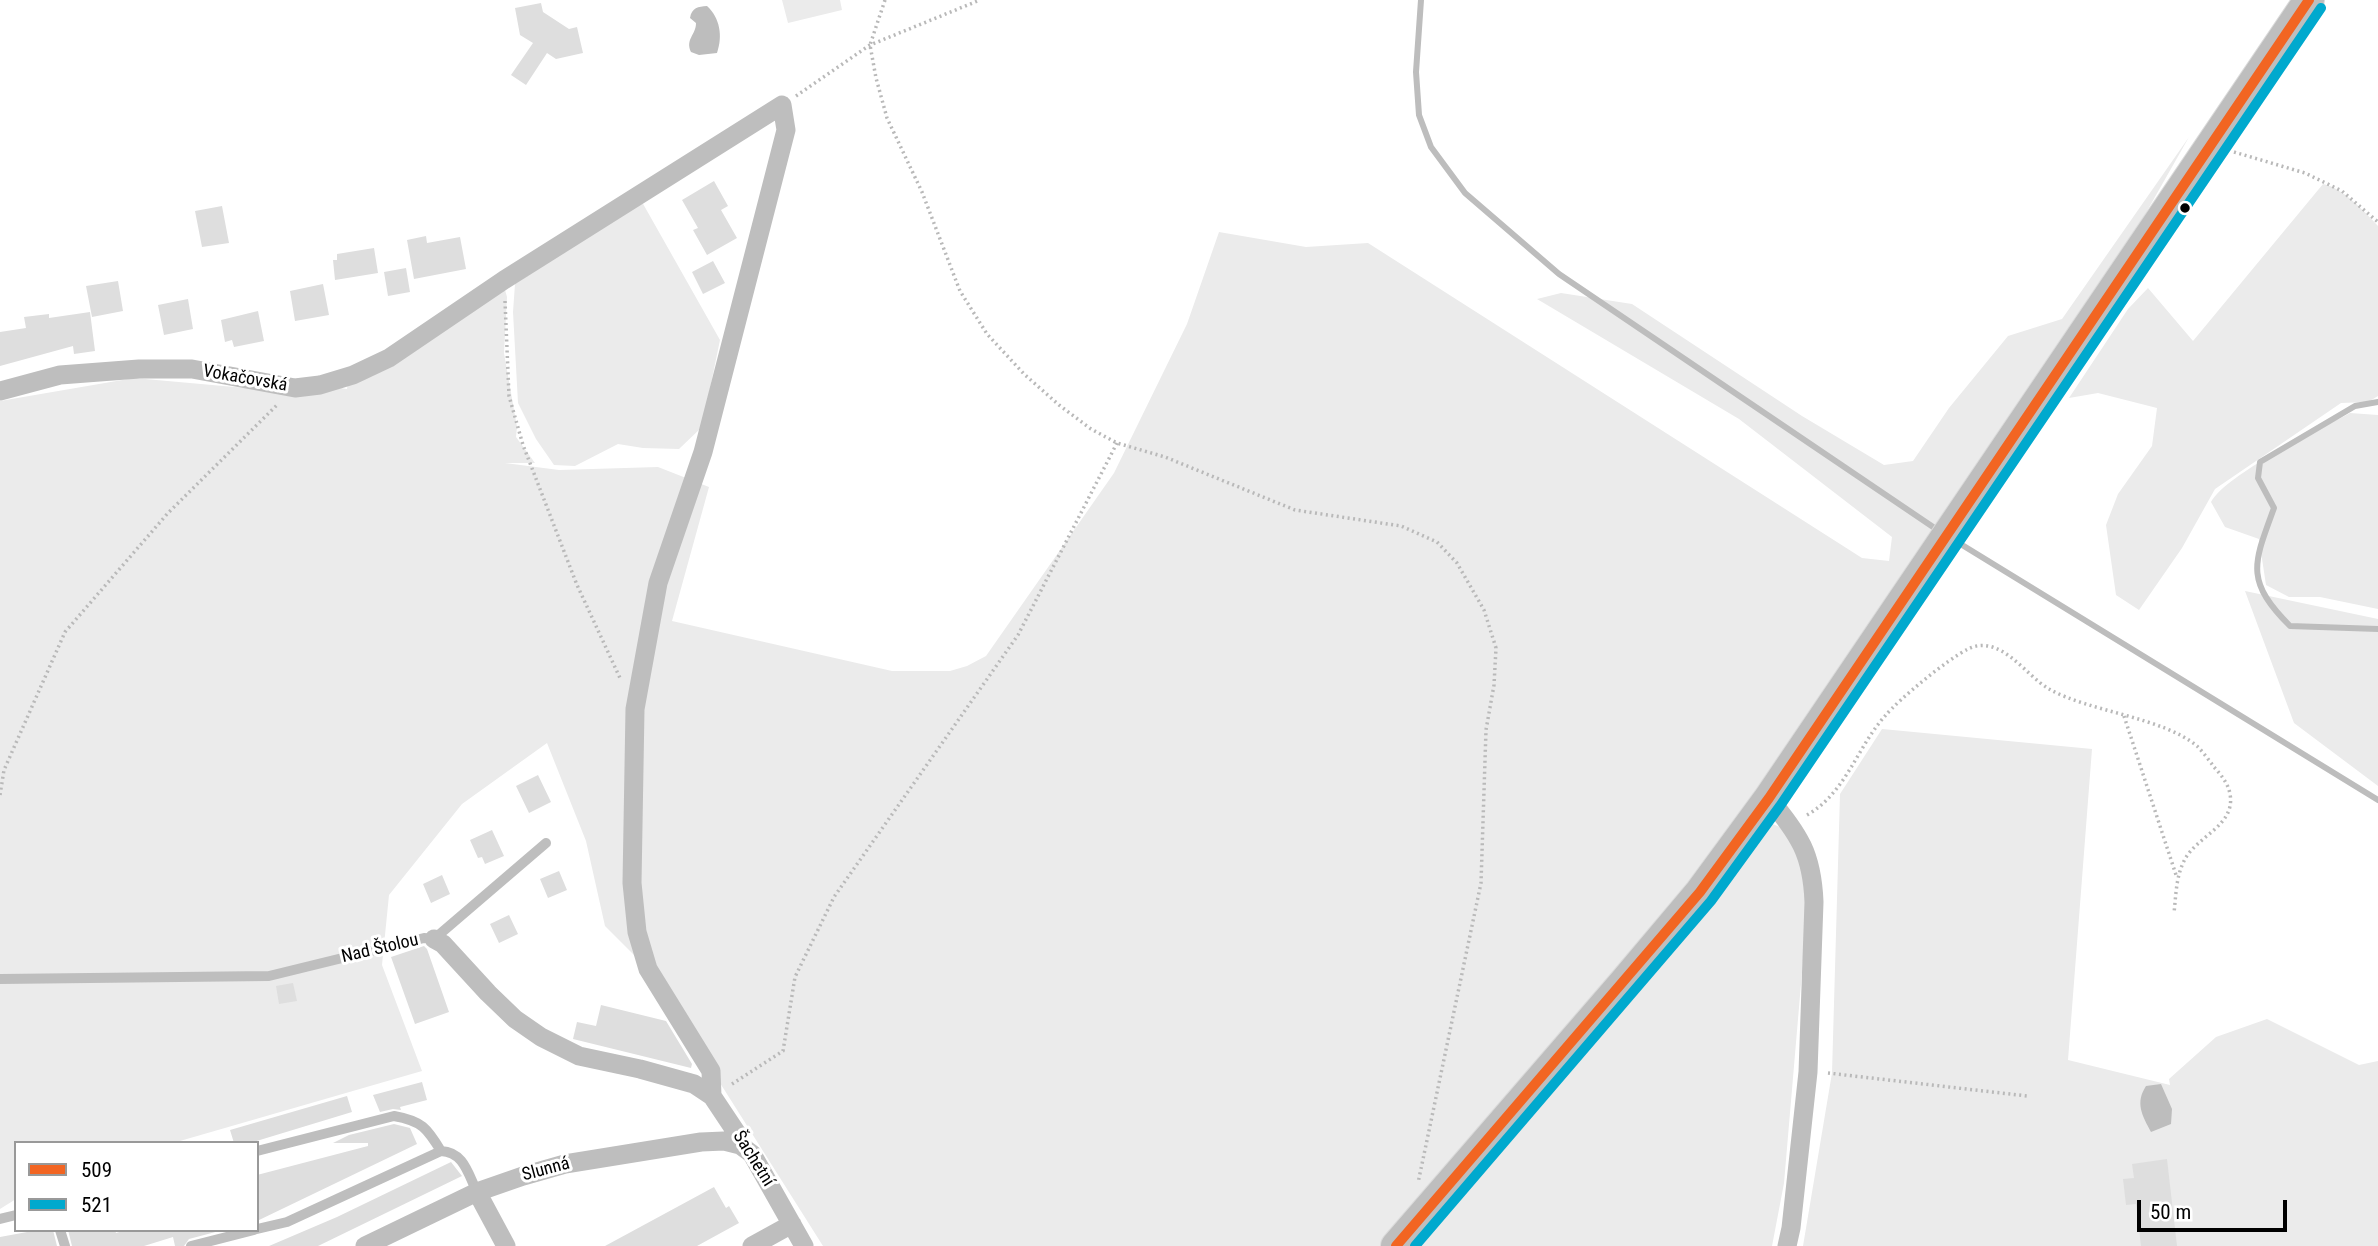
<!DOCTYPE html>
<html>
<head>
<meta charset="utf-8">
<style>
	body { margin:0 }
	#map { position:relative; width:2378px; height:1246px; overflow:hidden; background:#fff; font-family:"Roboto Condensed",sans-serif }
	canvas { display:block }
	.legend { position:absolute; left:14px; top:1141px; width:245px; height:91px; box-sizing:border-box; background:#fff; border:2px solid #999; margin:0; padding:9px 12px; list-style:none; font-size:21px; color:#000 }
	.legend li { display:flex; align-items:center; gap:14px; height:35px }
	.legend b { width:35px; border:2px solid #999 }
	.scale { position:absolute; left:2137px; top:1200px; width:150px; height:32px; box-sizing:border-box; border:4px solid #000; border-top:0; padding-left:9px; font-size:21px; line-height:24px; white-space:nowrap; color:#000; -webkit-text-stroke:5px #fff; paint-order:stroke }
</style>
</head>
<body>
<div id="map">
<canvas width="2378" height="1246"></canvas>
<ul class="legend">
<li><b style="height:9px;background:#f26522"></b>509</li>
<li><b style="height:9px;background:#00a9ce"></b>521</li>
</ul>
<div class="scale">50 m</div>
</div>
<script>
const g = document.querySelector('canvas').getContext('2d');
g.lineJoin = 'round';
function fillPath(path, color) {
  g.fillStyle = color;
  g.fill(path, 'evenodd');
}
function strokePath(path, color, width, dash) {
  g.strokeStyle = color;
  g.lineWidth = width;
  g.lineCap = dash ? 'butt' : 'round';
  g.setLineDash(dash || []);
  g.stroke(path);
}
function write(font, color, halo, rows, align = 'center') {
  g.font = font + ' "Roboto Condensed",sans-serif';
  g.lineWidth = 6;
  g.setLineDash([]);
  g.textBaseline = 'middle';
  g.strokeStyle = halo;
  g.fillStyle = color;
  for (const [text, x, y, turn = 0] of rows) {
    g.save();
    g.translate(x, y);
    g.rotate((+turn || 0) * Math.PI / 180);
    g.textAlign = isNaN(turn) ? turn : align;
    if (halo) g.strokeText(text, 0, 0);
    g.fillText(text, 0, 0);
    g.restore();
  }
}
fillPath(new Path2D(`
	M782 0H840L842 10 788 23Z
	M2189 137 2126 248 1702 871 1384 1246H823L648 969 605 926 586 841 547 743 462 804 389 895 382 965 422 1071 173 1143H16V1199L0 1209V401L134 378 279 391 320 385 347 389 348 382 505 290 507 297 504 353 517 427 516 437 535 463H505L559 470 658 467 709 487 672 621 892 671H950L967 666 986 656 1114 473 1187 324 1219 232 1306 247 1368 243 1862 558 1889 561 1892 537 1739 419 1537 299 1561 293 1632 304 1802 416 1884 465 1913 461 1949 408 2008 336 2062 319Z
	M2323 184C2343 188 2364 211 2378 226V396L2368 402 2341 403 2215 489 2182 548 2139 610 2116 595 2106 525 2118 494 2152 446 2157 408 2098 393 2069 398 2128 309 2148 288 2193 341Z
	M642 202 720 340 702 427 679 449 643 448 618 444 575 466 554 465 536 439 518 403 513 312 515 284Z
	M2350 413 2378 415V609L2320 597H2289L2266 585 2259 539 2225 527 2211 502C2228 473 2317 431 2350 413Z
	M2245 591 2378 619V786L2294 723Z
	M1882 729 2092 749 2068 1060 2170 1085 2169 1079 2216 1037 2267 1019 2359 1065 2378 1061V1246H1803L1832 1073 1840 794Z
	M1768 822 1787 830 1805 864 1808 902 1784 1183 1772 1246H1409L1633 999Z`), '#ebebeb');
fillPath(new Path2D(`
	M707 6C720 18 723 36 717 53L699 55 691 52C685 39 696 35 696 23L690 18C692 7 698 7 707 6Z
	M2161 1084 2172 1109 2171 1124 2151 1132C2142 1115 2135 1103 2146 1086Z`), '#bdbdbd');
strokePath(new Path2D(`
	M1421 0 1416 72 1419 115 1431 147 1465 193 1559 274 1939 531
	M2378 402 2355 406 2260 462 2258 478 2274 508C2254 563 2244 580 2290 626L2378 629
	M1954 540 2378 800`), '#bdbdbd', 6);
fillPath(new Path2D(`
	M541 3 543 12 569 29 577 27 583 53 556 59 547 53 526 85 511 75 533 43 520 35 515 8Z
	M714 181 728 206 721 210 737 238 707 255 693 230 698 228 682 200Z
	M222 206 229 243 202 247 195 211Z
	M426 236 427 243 460 237 466 269 414 279 407 240Z
	M374 248 378 273 335 280 333 260H337V254Z
	M713 261 725 283 703 294 692 272Z
	M406 268 410 292 388 296 384 272Z
	M118 281 123 311 92 317 86 286Z
	M323 284 329 315 295 321 290 291Z
	M188 299 193 329 164 335 158 305Z
	M258 311 264 341 234 347 232 340 225 342 221 320Z
	M90 312 95 351 74 354 73 346 0 366V332L26 328 24 317 49 314V318Z
	M538 775 551 802 529 813 516 786Z
	M492 830 504 856 485 864 482 857 478 858 470 840Z
	M559 871 567 890 548 898 540 879Z
	M442 875 450 894 431 903 423 884Z
	M509 915 518 934 499 943 490 924Z
	M424 946 427 949 449 1012 415 1024 391 957Z
	M293 983 297 1001 279 1004 276 986Z
	M601 1005 666 1021 692 1064 691 1068 573 1039 577 1022 596 1026Z
	M422 1082 427 1100 400 1107 401 1110 393 1109 380 1112 373 1095Z
	M347 1096 352 1112 250 1143H234L230 1130Z
	M394 1124 410 1128 417 1144 257 1221V1175L368 1146V1143H333L349 1135Z
	M2167 1159 2177 1246H2141L2136 1204 2126 1205 2123 1179 2134 1178 2132 1164Z
	M451 1162 462 1176 318 1246H269L337 1217Z
	M714 1187 726 1208 729 1206 739 1223 697 1246H605Z
	M38 1230H53L57 1246H0V1237Z
	M68 1230H115L116 1233 126 1230H223L189 1239 184 1246H175L173 1237 144 1246H72Z`), '#dedede');
const primary = new Path2D(`
	M1396 1246 1625 981 1700 892 1769 798 2309 0`);
strokePath(primary, '#dbdbdb', 32);
strokePath(new Path2D(`
	M885 0 870 45 876 78 887 118 922 192 960 291 987 334 1024 374 1059 405 1091 429 1117 443 1165 457 1295 510 1401 526 1437 542 1457 563 1484 610 1496 648 1494 685 1486 730 1481 883 1418 1183
	M796 96 870 45 980 0
	M2234 152 2305 173 2342 191 2378 222
	M505 301 509 396 523 445 577 585 620 678
	M2124 716 2177 878
	M0 795 4 770 65 632 168 513 278 404
	M1807 815C1846 793 1857 747 1885 716 1900 698 1948 659 1968 649 2000 633 2025 675 2049 689 2090 712 2162 717 2197 746 2203 752 2209 760 2214 767 2221 775 2228 783 2230 794 2236 826 2196 836 2184 861 2176 877 2176 895 2174 913
	M1828 1073 2027 1096
	M732 1084 783 1051 795 977 834 897 1018 635 1117 443`), '#b9b9b9', 3.5, [2, 3.5]);
strokePath(new Path2D(`
	M0 979 269 976 424 938 434 939 546 843
	M257 1151 394 1116C422 1121 427 1128 441 1151
	M0 1219 16 1215
	M257 1229 287 1222 441 1151C464 1152 468 1174 477 1192
	M60 1230 65 1246
	M191 1246 254 1230`), '#bebebe', 10);
strokePath(new Path2D(`
	M0 391 60 375 139 369H192L295 388 320 385 353 375 389 358 504 280 782 105 786 130 703 452 658 583 635 709 632 883 637 932 648 969 711 1071 712 1096
	M1769 798C1799 836 1812 852 1814 902L1808 1072 1791 1228 1787 1246
	M434 939 443 944 488 993 515 1019 541 1037 579 1056 640 1069 694 1084 712 1096 738 1135 740 1145 752 1154 804 1246
	M477 1192 506 1246
	M365 1246 477 1192 523 1176 565 1164 701 1142 724 1141 740 1145
	M752 1246 792 1224`), '#bebebe', 19);
strokePath(primary, '#bebebe', 30);
strokePath(new Path2D(`
	M1396 1246 1700 892 1769 798 2309 0`), '#f26522', 10);
strokePath(new Path2D(`
	M1415 1246 1711 901 1780 806 2321 8`), '#00a9ce', 10);
for (const [x, y, r, color] of [
	[2185,208,6,"#000"]
]) {
  const dot = new Path2D();
  dot.arc(x, y, r, 0, 2 * Math.PI);
  g.fillStyle = color;
  g.fill(dot);
  strokePath(dot, '#fff', 2.5);
}
write('18px', '#000', '#fff', [
	["Vokačovská",245,379,10],
	["Nad Štolou",380,949,-13],
	["Šachetní",753,1159,58],
	["Slunná",546,1170,-15]
]);
</script>
</body>
</html>
